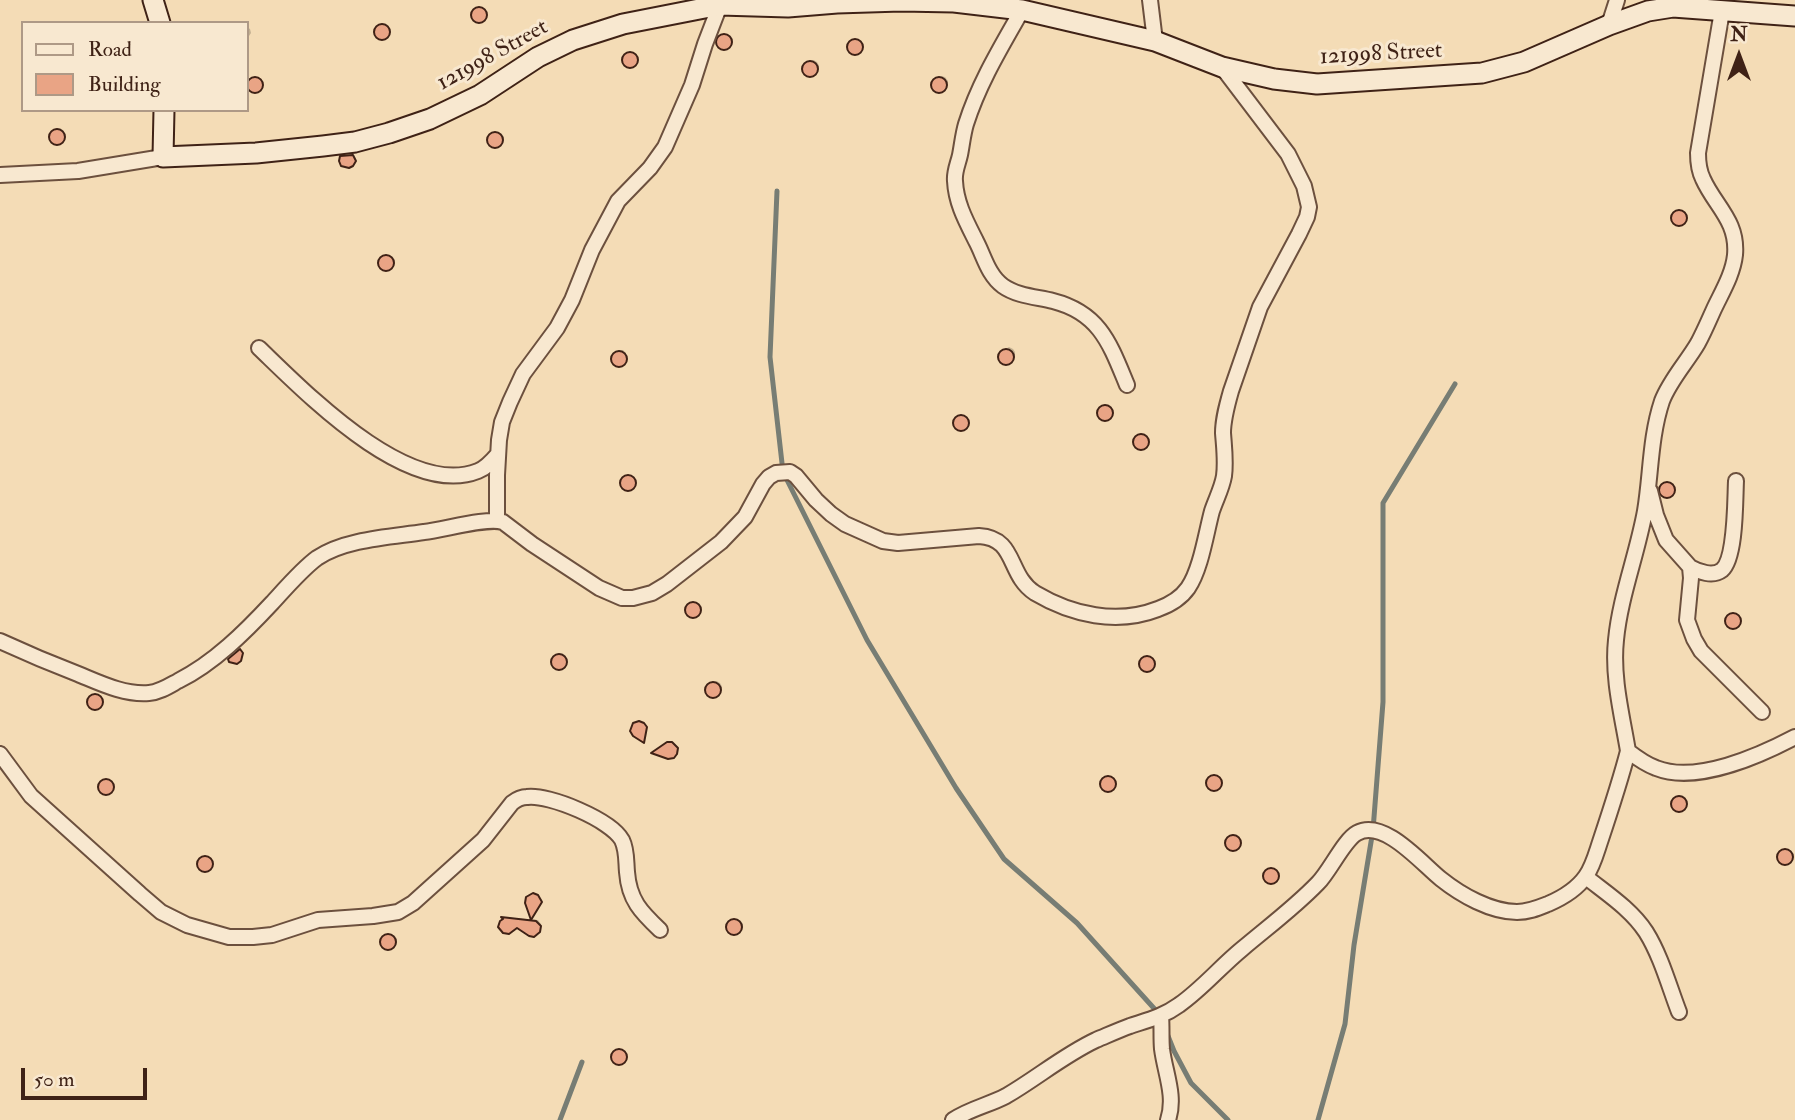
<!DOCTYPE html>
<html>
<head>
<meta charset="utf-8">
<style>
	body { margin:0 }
	#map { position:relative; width:1795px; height:1120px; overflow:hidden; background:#f4dcb6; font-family:"IM FELL Double Pica",serif }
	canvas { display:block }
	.legend { position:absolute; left:21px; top:21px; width:228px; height:91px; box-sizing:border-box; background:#f8e8d0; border:2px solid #ae9986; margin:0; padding:9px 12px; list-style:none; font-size:21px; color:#3f2216 }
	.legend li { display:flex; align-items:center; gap:14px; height:35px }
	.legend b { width:35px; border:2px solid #ae9986 }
	.north { position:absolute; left:1704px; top:21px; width:70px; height:70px; -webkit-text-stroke:5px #f8e8d0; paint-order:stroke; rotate:0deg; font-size:19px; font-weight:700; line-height:28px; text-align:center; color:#3f2216 }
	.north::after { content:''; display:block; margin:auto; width:24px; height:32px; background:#3f2216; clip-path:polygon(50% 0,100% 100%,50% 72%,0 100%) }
	.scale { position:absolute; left:21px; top:1068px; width:126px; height:32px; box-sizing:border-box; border:4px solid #3f2216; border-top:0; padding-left:9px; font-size:21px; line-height:24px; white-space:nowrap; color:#3f2216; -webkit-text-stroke:5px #f8e8d0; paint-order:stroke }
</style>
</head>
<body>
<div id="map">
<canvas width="1795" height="1120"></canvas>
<ul class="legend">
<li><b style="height:9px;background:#f8e8d0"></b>Road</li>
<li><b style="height:19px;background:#e9a485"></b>Building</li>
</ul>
<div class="north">N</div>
<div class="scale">50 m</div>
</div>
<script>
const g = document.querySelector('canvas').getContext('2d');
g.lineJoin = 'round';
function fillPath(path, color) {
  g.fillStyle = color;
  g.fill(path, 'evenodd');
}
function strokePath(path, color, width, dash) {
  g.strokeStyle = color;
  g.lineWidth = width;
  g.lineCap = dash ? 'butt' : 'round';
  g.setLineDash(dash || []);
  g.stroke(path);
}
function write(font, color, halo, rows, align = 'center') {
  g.font = font + ' "IM FELL Double Pica",serif';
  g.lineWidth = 6;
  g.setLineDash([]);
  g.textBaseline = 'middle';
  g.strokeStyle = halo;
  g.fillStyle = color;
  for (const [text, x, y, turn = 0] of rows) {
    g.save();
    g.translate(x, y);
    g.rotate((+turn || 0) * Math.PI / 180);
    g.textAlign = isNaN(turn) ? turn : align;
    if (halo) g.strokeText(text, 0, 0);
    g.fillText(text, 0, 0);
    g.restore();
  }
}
fillPath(new Path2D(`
	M473 14a7 7 0 1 1 14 0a7 7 0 1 1-14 0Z
	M376 30a7 7 0 1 1 14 0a7 7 0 1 1-14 0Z
	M247 27 250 29 251 33 247 39Z
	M719 41a7 7 0 1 1 14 0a7 7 0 1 1-14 0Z
	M849 46a7 7 0 1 1 14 0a7 7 0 1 1-14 0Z
	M624 59a7 7 0 1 1 14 0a7 7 0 1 1-14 0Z
	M805 67a7 7 0 1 1 14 0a7 7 0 1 1-14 0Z
	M941 76 945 77 948 81 947 85 940 91 934 90 932 86 935 79Z
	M249 84a7 7 0 1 1 14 0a7 7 0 1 1-14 0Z
	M51 135a7 7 0 1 1 14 0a7 7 0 1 1-14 0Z
	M490 139a7 7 0 1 1 14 0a7 7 0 1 1-14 0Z
	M1673 217a7 7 0 1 1 14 0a7 7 0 1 1-14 0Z
	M381 262a7 7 0 1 1 14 0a7 7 0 1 1-14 0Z
	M1009 347 1013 349 1015 352V357L1008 363 1002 361 1000 358 1002 351Z
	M619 350H623L626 353 624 364 620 366 616 365 613 362V356Z
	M1099 411a7 7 0 1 1 14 0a7 7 0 1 1-14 0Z
	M955 422a7 7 0 1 1 14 0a7 7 0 1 1-14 0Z
	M1135 440a7 7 0 1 1 14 0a7 7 0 1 1-14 0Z
	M622 482a7 7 0 1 1 14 0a7 7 0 1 1-14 0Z
	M1667 482H1671L1674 484 1675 491 1670 496H1663L1661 488Z
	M688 609a7 7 0 1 1 14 0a7 7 0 1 1-14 0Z
	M1727 620a7 7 0 1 1 14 0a7 7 0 1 1-14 0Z
	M553 660a7 7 0 1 1 14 0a7 7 0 1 1-14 0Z
	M1141 663a7 7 0 1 1 14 0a7 7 0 1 1-14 0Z
	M708 688a7 7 0 1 1 14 0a7 7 0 1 1-14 0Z
	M89 701a7 7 0 1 1 14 0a7 7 0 1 1-14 0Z
	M1208 782a7 7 0 1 1 14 0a7 7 0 1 1-14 0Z
	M1102 783a7 7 0 1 1 14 0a7 7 0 1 1-14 0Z
	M100 786a7 7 0 1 1 14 0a7 7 0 1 1-14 0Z
	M1673 802a7 7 0 1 1 14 0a7 7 0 1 1-14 0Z
	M1227 841a7 7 0 1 1 14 0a7 7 0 1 1-14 0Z
	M1779 856a7 7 0 1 1 14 0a7 7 0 1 1-14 0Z
	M199 863a7 7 0 1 1 14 0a7 7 0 1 1-14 0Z
	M1265 875a7 7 0 1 1 14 0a7 7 0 1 1-14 0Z
	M503 917 538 920 541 924 540 931Z
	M729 926a7 7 0 1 1 14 0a7 7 0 1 1-14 0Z
	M383 941a7 7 0 1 1 14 0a7 7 0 1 1-14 0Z
	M613 1056a7 7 0 1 1 14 0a7 7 0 1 1-14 0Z`), '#0003');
strokePath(new Path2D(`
	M777 191 770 357 783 472 867 640 956 788 1004 859 1077 923 1160 1015
	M1166 1031 1174 1051 1191 1083 1228 1120
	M560 1120 582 1062
	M1318 1120 1345 1024 1354 945 1373 830 1383 702V503L1455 384`), '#777d74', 5);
const building = new Path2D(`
	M471 15a8 8 0 1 1 16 0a8 8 0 1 1-16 0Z
	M374 32a8 8 0 1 1 16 0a8 8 0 1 1-16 0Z
	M716 42a8 8 0 1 1 16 0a8 8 0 1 1-16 0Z
	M847 47a8 8 0 1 1 16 0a8 8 0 1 1-16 0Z
	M622 60a8 8 0 1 1 16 0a8 8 0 1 1-16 0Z
	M802 69a8 8 0 1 1 16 0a8 8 0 1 1-16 0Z
	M931 85a8 8 0 1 1 16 0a8 8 0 1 1-16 0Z
	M247 85a8 8 0 1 1 16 0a8 8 0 1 1-16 0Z
	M49 137a8 8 0 1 1 16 0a8 8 0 1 1-16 0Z
	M487 140a8 8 0 1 1 16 0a8 8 0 1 1-16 0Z
	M353 155 356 161 353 166 349 168 341 166 339 161 340 156Z
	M1671 218a8 8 0 1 1 16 0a8 8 0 1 1-16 0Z
	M378 263a8 8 0 1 1 16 0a8 8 0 1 1-16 0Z
	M998 357a8 8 0 1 1 16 0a8 8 0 1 1-16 0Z
	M611 359a8 8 0 1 1 16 0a8 8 0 1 1-16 0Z
	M1097 413a8 8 0 1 1 16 0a8 8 0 1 1-16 0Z
	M953 423a8 8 0 1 1 16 0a8 8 0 1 1-16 0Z
	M1133 442a8 8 0 1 1 16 0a8 8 0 1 1-16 0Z
	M620 483a8 8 0 1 1 16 0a8 8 0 1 1-16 0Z
	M1659 490a8 8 0 1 1 16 0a8 8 0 1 1-16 0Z
	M685 610a8 8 0 1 1 16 0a8 8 0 1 1-16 0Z
	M1725 621a8 8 0 1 1 16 0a8 8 0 1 1-16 0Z
	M240 649 243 653 241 661 237 664 229 662 228 659Z
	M551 662a8 8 0 1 1 16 0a8 8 0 1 1-16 0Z
	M1139 664a8 8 0 1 1 16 0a8 8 0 1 1-16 0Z
	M705 690a8 8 0 1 1 16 0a8 8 0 1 1-16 0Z
	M87 702a8 8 0 1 1 16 0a8 8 0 1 1-16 0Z
	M639 721 644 723 647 727 644 743 633 736 630 731 633 723Z
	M667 742H672L678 748 677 754 674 758 668 759 651 753Z
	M1206 783a8 8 0 1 1 16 0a8 8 0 1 1-16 0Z
	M1100 784a8 8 0 1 1 16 0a8 8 0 1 1-16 0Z
	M98 787a8 8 0 1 1 16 0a8 8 0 1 1-16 0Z
	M1671 804a8 8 0 1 1 16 0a8 8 0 1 1-16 0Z
	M1225 843a8 8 0 1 1 16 0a8 8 0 1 1-16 0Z
	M1777 857a8 8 0 1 1 16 0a8 8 0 1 1-16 0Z
	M197 864a8 8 0 1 1 16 0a8 8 0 1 1-16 0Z
	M1263 876a8 8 0 1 1 16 0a8 8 0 1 1-16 0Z
	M533 893 538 895 542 902 531 920 525 903 526 897Z
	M501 917 536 921 541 926 540 932 534 937 529 936 517 928 509 934 503 933 498 927 500 921 503 919Z
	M726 927a8 8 0 1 1 16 0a8 8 0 1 1-16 0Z
	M380 942a8 8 0 1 1 16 0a8 8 0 1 1-16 0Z
	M611 1057a8 8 0 1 1 16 0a8 8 0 1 1-16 0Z`);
fillPath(building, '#e9a485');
strokePath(building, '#3f2216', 2);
const street = new Path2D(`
	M1150 0 1155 41
	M1022 10C1001 47 979 83 966 124 963 134 962 145 960 155 958 164 954 172 955 181 956 203 966 221 976 241 984 256 988 275 1003 286 1017 296 1037 297 1053 301 1100 313 1110 344 1127 385
	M1722 11 1698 153C1698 162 1699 171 1703 179 1715 206 1738 221 1735 255 1733 274 1722 292 1714 309 1709 320 1704 332 1698 343 1687 362 1670 380 1662 401 1650 437 1651 475 1645 511 1637 555 1620 597 1616 640 1612 677 1622 715 1628 751 1637 758 1645 764 1656 768 1696 784 1759 756 1795 737
	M1609 25 1617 0
	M0 175 78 171 163 157
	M259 348C305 392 408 499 478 471 486 468 492 461 498 454
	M1650 491 1656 515 1666 540 1690 567 1691 578 1687 620 1694 639 1701 651 1762 712
	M497 520V475L499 440 502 422 510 402 523 374 557 328 572 300 592 250 618 201 650 168 665 147 692 85 705 44 720 5
	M1690 567C1699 572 1713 577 1722 570 1736 558 1735 500 1736 481
	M0 641C26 653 52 664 78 674 100 683 124 695 149 693 160 692 169 686 178 681 214 663 245 632 272 603 284 590 302 569 317 558 345 539 391 537 424 532 444 530 486 517 503 522L532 544 599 588 622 598H633L652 593 667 584 721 542 745 517 763 484 769 477 776 473 790 472 796 476 816 500 831 514 845 524 883 541 898 543 979 536C1017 538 1007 575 1035 593 1072 615 1117 625 1158 609 1169 605 1181 598 1188 588 1201 569 1206 533 1212 511 1216 499 1222 488 1224 476 1226 461 1224 447 1223 433 1223 419 1227 405 1231 391L1260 307 1299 234 1307 217 1309 207 1304 186 1288 154 1222 67
	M0 754 31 796 140 894 161 912 187 925 229 937H253L272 935 318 920 373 916 398 912 413 903 483 840 512 803C517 799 521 797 527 797 549 794 611 820 622 840 627 850 626 861 627 872 629 900 641 912 660 930
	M1586 877C1606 893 1631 909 1646 932 1661 956 1669 986 1679 1012
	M1161 1016C1162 1027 1161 1038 1162 1049 1165 1073 1176 1096 1168 1120
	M953 1120C969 1109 989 1105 1006 1096 1037 1078 1064 1055 1096 1040 1108 1035 1119 1030 1130 1026 1148 1020 1164 1016 1179 1005 1202 989 1220 967 1242 949 1268 927 1295 907 1318 883 1330 871 1344 840 1357 833 1384 818 1422 864 1441 879 1461 895 1491 912 1517 912 1529 912 1538 908 1548 904 1562 898 1577 889 1586 876 1593 866 1596 854 1600 842 1610 812 1620 782 1628 751`);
const secondary = new Path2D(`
	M153 0 160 23
	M164 110 163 157 256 153 323 146 355 142 389 133 430 119 480 95 538 57 573 40 623 24 720 5 788 7 837 3 901 1 954 2 1022 10 1155 41 1222 67 1274 79 1317 84 1482 73 1524 62 1609 25 1648 11 1673 7 1795 16`);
strokePath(street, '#6c503e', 18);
strokePath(secondary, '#3f2216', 23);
strokePath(street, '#f8e8d0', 14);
strokePath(secondary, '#f8e8d0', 19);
write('23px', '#3f2216', '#f8e8d0', [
	["121998 Street",1381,55,-3],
	["121998 Street",493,56,-29]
]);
</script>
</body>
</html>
